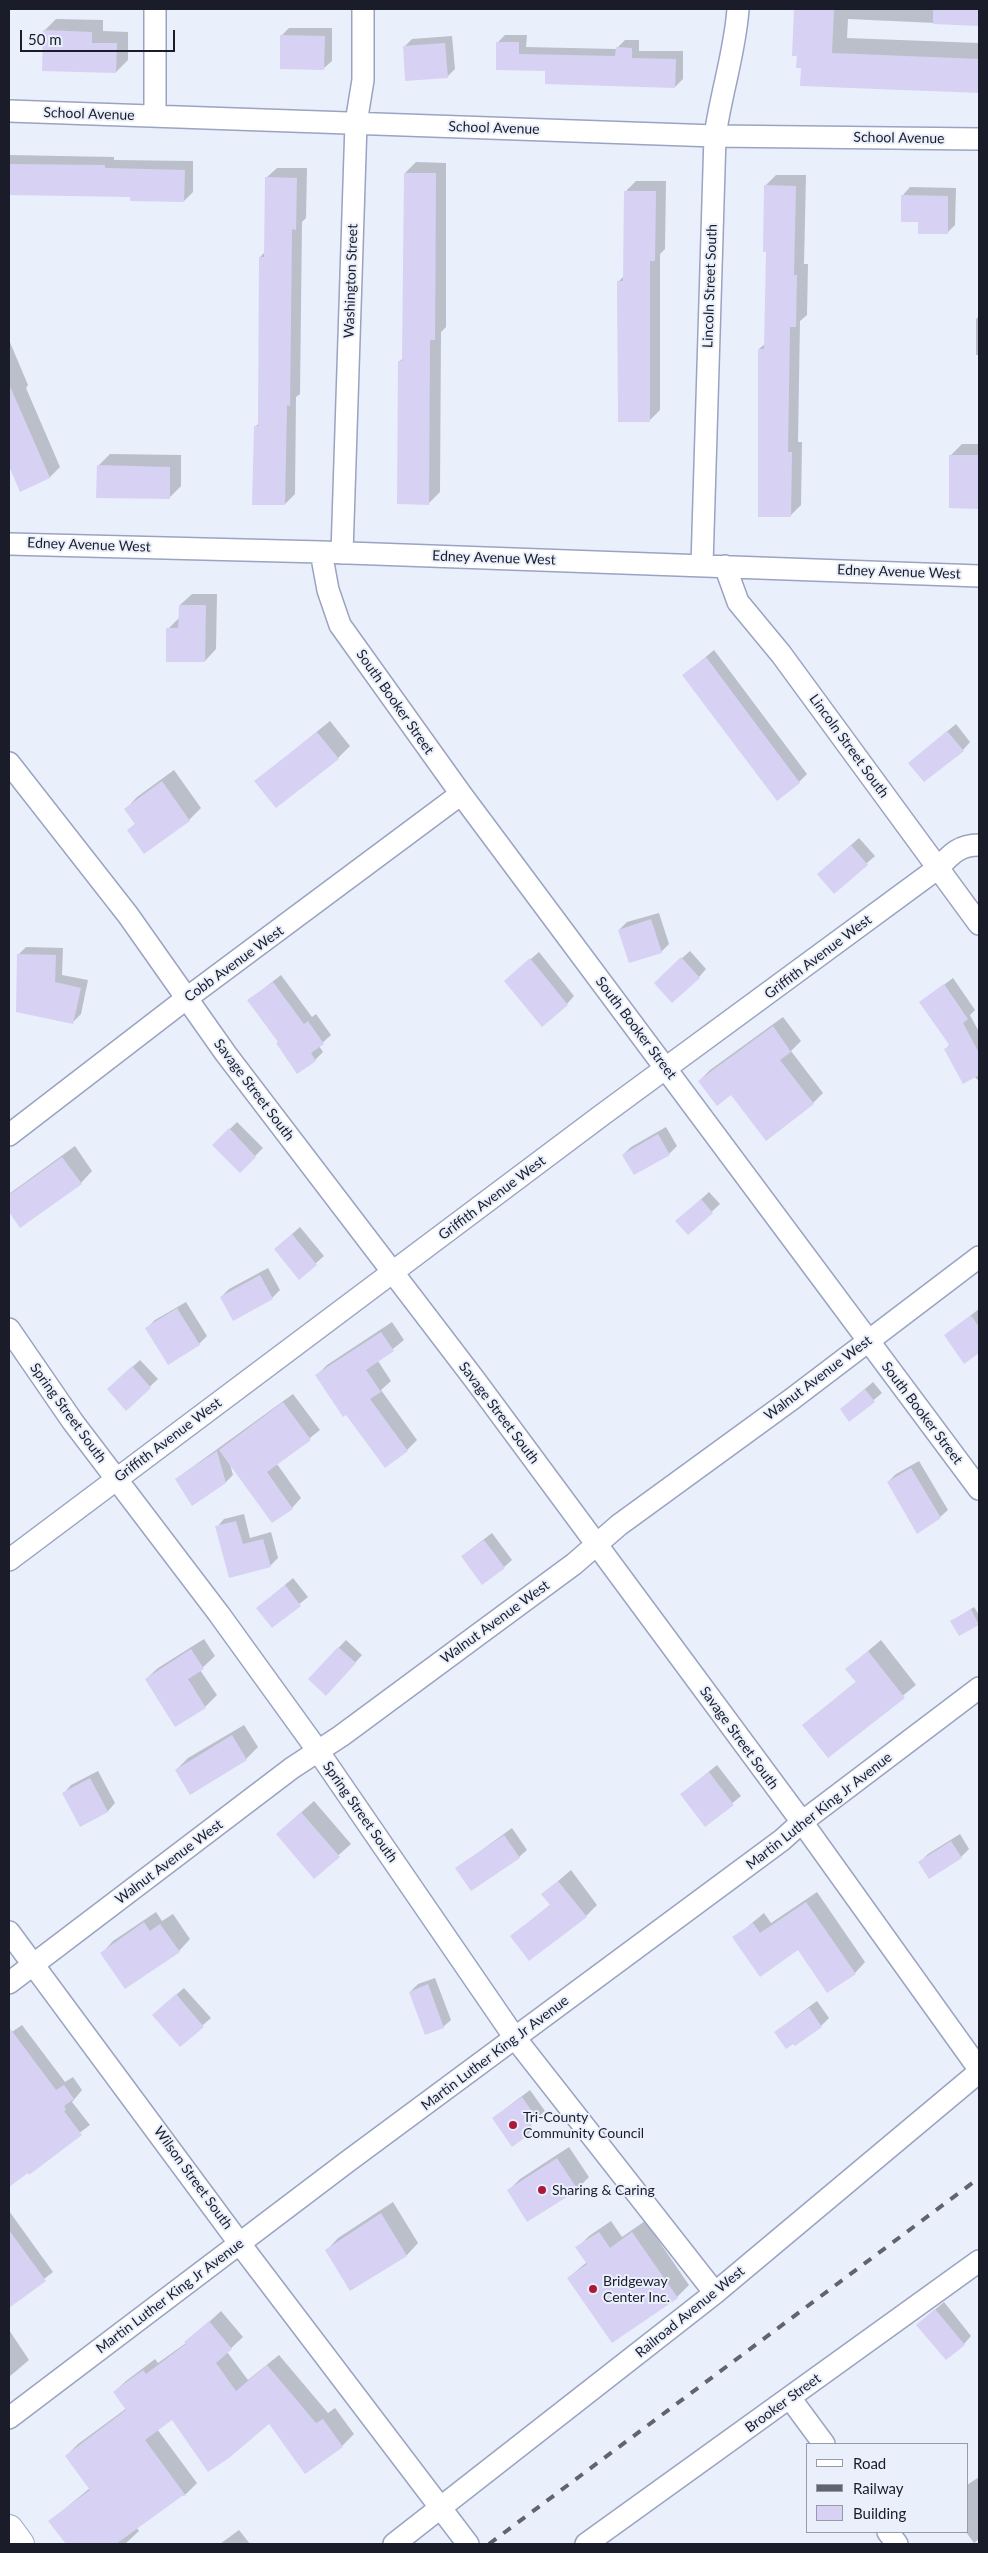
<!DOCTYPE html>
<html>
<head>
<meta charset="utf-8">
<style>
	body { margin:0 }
	#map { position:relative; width:988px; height:2553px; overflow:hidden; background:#eaeffc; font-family:Lato,sans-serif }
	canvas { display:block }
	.frame { position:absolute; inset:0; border:10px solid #1a1d29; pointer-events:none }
	.legend { position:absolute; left:806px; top:2443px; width:162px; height:90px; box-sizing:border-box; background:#eaeffc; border:1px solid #979ba8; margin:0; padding:6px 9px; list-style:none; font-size:15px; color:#1a1d29 }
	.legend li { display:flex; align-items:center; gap:10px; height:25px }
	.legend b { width:25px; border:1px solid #979ba8 }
	.scale { position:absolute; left:20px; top:30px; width:155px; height:22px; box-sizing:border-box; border:2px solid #1a1d29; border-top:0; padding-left:6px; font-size:15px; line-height:18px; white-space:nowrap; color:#1a1d29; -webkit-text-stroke:4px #eaeffc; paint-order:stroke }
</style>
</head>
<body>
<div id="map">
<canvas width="988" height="2553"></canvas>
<div class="frame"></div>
<ul class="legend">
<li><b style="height:6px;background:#fff"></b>Road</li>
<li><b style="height:6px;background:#606370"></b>Railway</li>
<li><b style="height:14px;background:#d7d1f3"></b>Building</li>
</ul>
<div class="scale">50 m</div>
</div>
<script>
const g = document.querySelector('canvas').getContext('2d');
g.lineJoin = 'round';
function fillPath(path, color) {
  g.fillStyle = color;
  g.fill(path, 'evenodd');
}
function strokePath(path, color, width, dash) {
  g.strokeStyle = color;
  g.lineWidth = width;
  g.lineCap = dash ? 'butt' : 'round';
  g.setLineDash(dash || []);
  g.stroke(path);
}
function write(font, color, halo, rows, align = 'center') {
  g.font = font + ' Lato,sans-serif';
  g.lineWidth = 4;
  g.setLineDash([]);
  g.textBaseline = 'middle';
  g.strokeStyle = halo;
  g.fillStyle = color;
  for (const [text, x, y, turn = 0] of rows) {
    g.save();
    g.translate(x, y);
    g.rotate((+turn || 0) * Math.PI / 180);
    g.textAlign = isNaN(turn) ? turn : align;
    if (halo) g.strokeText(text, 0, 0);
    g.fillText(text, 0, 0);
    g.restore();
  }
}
fillPath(new Path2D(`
	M796 9H979V25L848 19 847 38 979 43V91L802 85V67L798 55H794Z
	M56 19 103 20V31L128 32V60L116 72 44 31Z
	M289 28H332V61L324 68 282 35Z
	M505 35H527L526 47 616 49 625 40H639V51H683V79L675 87 546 70 498 42Z
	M452 36 455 69 447 77 404 47 412 39Z
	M9 155 114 157V160L193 161V192L184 201 132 196 9 192Z
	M416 162 446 163V327L441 332 440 492 429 503 400 361 404 357 405 173Z
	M277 168H307L306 218 302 222 300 394 296 397 295 494 285 504 255 427 260 422V257L265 252 266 178Z
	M776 175H806L804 264H808L807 315 800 321 798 442H802L801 505 790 516 759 349 766 343 767 251 765 186Z
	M636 181H666L665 249 660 254V410L649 421 618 282 624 276 626 191Z
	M910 187 956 188 955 225 947 233 920 221 903 195Z
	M979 316V355H976V319Z
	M9 340 28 385 26 388 60 467 50 477 21 490 9 463Z
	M962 444H979V507H950L951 455Z
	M110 454 181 455V486L169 498 98 466Z
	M192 594H217L216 649 205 661 168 629 180 617V605Z
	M714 650 807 774 799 782 683 676Z
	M330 721 350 746 338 758 256 781Z
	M956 724 970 742 963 750 909 763Z
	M174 770 201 808 189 820 144 852 128 830 136 823 126 809 137 797Z
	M859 838 875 856 834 892 826 867Z
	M659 913 669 944 661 952 619 930 627 922Z
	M26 947 63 948 62 975 88 980 81 1014 73 1022 18 955Z
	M690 951 706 969 699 977 663 975Z
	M539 952 574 996 567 1004 514 974Z
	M281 975 312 1017 316 1014 331 1035 319 1046 323 1052 315 1060 279 1042 249 1000Z
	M953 978 975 1010 970 1015 979 1032V1081L945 1050 950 1044 921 1002Z
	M783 1017 801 1041 791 1051 823 1093 813 1103 732 1094 699 1081 710 1070Z
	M237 1122 263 1148 240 1171 214 1145Z
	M666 1127 677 1146 669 1154 623 1155 631 1147Z
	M75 1146 92 1171 81 1183 21 1226 9 1209V1194Z
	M709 1192 720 1204 688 1234 685 1214Z
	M300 1227 324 1256 299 1278 275 1249Z
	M268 1268 280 1290 272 1298 234 1320 221 1297 229 1289Z
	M186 1302 207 1336 199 1344 147 1328 155 1320Z
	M979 1309V1352L964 1362 945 1335Z
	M392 1322 404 1340 378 1361 391 1381 381 1390 417 1440 407 1450 317 1375 327 1365Z
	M140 1360 158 1379 126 1409 116 1382Z
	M873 1382 882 1393 850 1420 841 1409Z
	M293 1394 320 1430 277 1464 301 1498 292 1508 230 1464 233 1475 225 1483 176 1479Z
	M919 1461 948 1510 940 1517 888 1482 896 1474Z
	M244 1514 250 1538 271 1532 278 1558 270 1566 217 1527 224 1519Z
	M492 1533 512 1560 504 1567 462 1556Z
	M293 1578 308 1597 272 1626 258 1608Z
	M974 1607 979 1615V1623L959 1634 952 1621Z
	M204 1639 215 1656 200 1670 217 1695 205 1707 146 1679 158 1668Z
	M346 1640 362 1655 334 1686 309 1679Z
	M881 1640 916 1685 828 1756 803 1725 857 1681 847 1669Z
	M244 1725 258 1747 246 1759 176 1770 188 1758Z
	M717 1765 741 1796 706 1825 690 1787Z
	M98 1771 115 1803 108 1811 80 1825 64 1793 71 1785Z
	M314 1801 351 1844 314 1877 277 1834Z
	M512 1828 527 1850 519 1857 457 1868Z
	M960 1834 969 1849 961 1857 929 1877 920 1862 928 1854Z
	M571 1870 597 1905 586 1916 512 1936 551 1904 543 1894Z
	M817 1892 865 1962 855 1973 798 1948 734 1938 764 1913 771 1923Z
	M156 1912 162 1921 173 1914 190 1939 179 1951 102 1953 113 1941Z
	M435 1978 451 2020 443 2027 410 1992 418 1984Z
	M184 1988 211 2018 180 2045 161 2008Z
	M817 2001 829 2018 821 2026 775 2032Z
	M22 2025 65 2082 73 2077 82 2090 72 2102 90 2125 9 2186V2034Z
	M530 2090 545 2111 530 2124 533 2129 525 2137 493 2118Z
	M569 2147 589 2177 577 2189 508 2191 520 2179Z
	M393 2202 418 2243 407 2255 351 2289 327 2250 338 2238Z
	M9 2211 53 2272 9 2306Z
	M611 2221 622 2237 645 2221 689 2285 677 2297 613 2341 568 2278 587 2262 577 2248 589 2236Z
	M944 2302 971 2336 964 2344 926 2317Z
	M221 2311 243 2337 227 2352 248 2380 279 2355 328 2413 335 2408 354 2434 342 2446 305 2472 269 2422 172 2418 157 2429 197 2483 186 2494H181L137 2528 139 2531 125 2544H109L105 2539 98 2544H67L50 2521 90 2488 66 2456 78 2444 127 2408 114 2392 126 2381 155 2359 158 2363 186 2343Z
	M9 2330 29 2360 9 2377Z
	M979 2477V2539L974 2543 966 2532 967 2485Z
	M239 2530 250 2544H220Z`), '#0003');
fillPath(new Path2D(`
	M794 9H834L832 53 979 59V93L800 86 801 68H796L797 56H792Z
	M933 9H979V26L933 24Z
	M43 30 92 32V43H117L116 73 42 71Z
	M280 35 325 36 324 70 280 69Z
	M496 42H519V54L615 56 616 47 632 48V58L676 59 675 88 545 84V71L496 70Z
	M445 43 448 78 405 81 403 46Z
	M9 164 105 165V168L185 170 184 202 130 201V197L9 195Z
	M404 173H436L435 340H430L429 505 397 504 398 361H402Z
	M265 177 297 178 296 230 292 229 290 406 287 405 285 505H252L254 426H258L259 257H264Z
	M764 185 796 186 794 275H797L796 327H790L788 452H792L791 517H758V349H764L766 252H763Z
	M624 191H656L655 261H650V422H618L617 281H623Z
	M901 195 948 196V234H918V222H901Z
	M9 384 50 478 20 492 9 466Z
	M949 455H979V509L949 508Z
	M97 465 170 467V499L96 498Z
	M179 605H206L205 662H166V628H178Z
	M706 657 800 783 777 801 682 675Z
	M947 731 964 751 924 782 908 763Z
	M317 732 339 759 276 808 254 781Z
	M162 781 190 821 144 854 127 830 135 824 124 809Z
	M851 845 868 865 834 894 817 874Z
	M651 919 662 953 629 963 618 930Z
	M17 954 56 955 55 982 81 988 73 1024 16 1012Z
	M681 957 700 978 672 1003 654 983Z
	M530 958 568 1005 542 1027 504 981Z
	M273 982 304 1024 308 1021 324 1044 311 1053 316 1061 297 1074 276 1043 278 1042 247 1000Z
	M944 984 968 1019 963 1023 979 1053V1075L963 1084 944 1049 950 1046 919 1002Z
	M773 1026 791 1052 780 1060 814 1104 766 1141 731 1095 717 1106 698 1081Z
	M229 1128 256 1157 240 1173 212 1145Z
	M658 1134 670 1155 634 1175 622 1155Z
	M62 1157 82 1184 20 1228 9 1212V1195Z
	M701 1199 713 1213 688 1235 675 1221Z
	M292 1234 317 1265 299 1280 274 1249Z
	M260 1275 273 1299 233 1321 220 1297Z
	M177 1308 200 1345 168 1365 145 1328Z
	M971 1315 979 1327V1353L964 1364 944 1335Z
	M381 1332 394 1351 366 1370 381 1392 370 1399 408 1451 385 1468 346 1415 343 1417 315 1375Z
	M132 1366 151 1388 126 1411 107 1389Z
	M865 1389 875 1402 849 1422 840 1409Z
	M283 1402 311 1440 267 1472 293 1509 272 1523 219 1450Z
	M217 1451 226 1483 192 1506 175 1479Z
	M911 1468 941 1518 917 1534 887 1482Z
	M236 1521 243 1544 263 1539 271 1567 229 1578 215 1526Z
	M484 1540 505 1568 482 1585 461 1556Z
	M285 1585 301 1606 272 1628 256 1608Z
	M971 1609 979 1625 959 1636 950 1621Z
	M338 1647 356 1663 326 1696 308 1679Z
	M191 1649 204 1669 188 1679 206 1708 175 1727 145 1679Z
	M868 1651 905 1698 828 1758 802 1725 856 1682 845 1669Z
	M232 1735 247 1760 190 1795 175 1770Z
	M709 1772 734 1805 705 1827 680 1794Z
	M90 1778 108 1812 80 1827 62 1793Z
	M301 1812 340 1857 314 1879 276 1834Z
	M504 1835 520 1858 471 1891 455 1868Z
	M951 1841 962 1858 929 1879 918 1862Z
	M558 1881 587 1917 529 1961 510 1936 550 1905 541 1894Z
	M806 1902 856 1974 827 1993 798 1950 760 1977 732 1937 753 1923 760 1933Z
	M144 1922 150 1931 160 1924 180 1952 125 1989 100 1953Z
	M428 1984 444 2028 425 2035 409 1992Z
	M176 1994 204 2027 180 2047 152 2015Z
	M809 2008 822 2027 795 2046 793 2044 786 2049 774 2032Z
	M9 2027 56 2090 64 2085 74 2099 64 2106 66 2110 64 2111 82 2135 29 2175 28 2173 9 2187Z
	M522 2097 538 2120 522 2131 526 2137 512 2147 492 2118Z
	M557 2158 578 2190 527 2222 507 2190Z
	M381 2213 407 2256 350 2291 325 2250Z
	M9 2230 46 2281 9 2308Z
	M599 2232 610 2248 632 2232 678 2298 612 2343 567 2278 587 2264 575 2247Z
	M935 2309 965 2345 946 2360 916 2325Z
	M209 2321 232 2349 216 2363 236 2391 267 2365 316 2423 323 2419 343 2447 305 2474 269 2424 229 2458 208 2472 172 2420 145 2440 186 2496H182L116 2544H66L48 2521 90 2490 65 2456 126 2410 113 2392 143 2370 146 2374 186 2344 184 2342Z`), '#d7d1f3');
const minor = new Path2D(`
	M9 111 715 136 979 139
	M155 116V9
	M9 544 321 552 979 576
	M321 552 328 590 340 625 461 794 979 1489
	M342 553 356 123 363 80V9
	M702 565 715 136C721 93 735 52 738 9
	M725 566 738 602 781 654 979 924
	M9 763 128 915 226 1054 475 1380 802 1822 979 2069
	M9 1135 187 998 461 794
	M9 1329 73 1422 219 1614 318 1751 515 2038 715 2293
	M9 1560 602 1115 938 868C951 854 959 845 979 845
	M9 1932 240 2244 468 2544
	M9 1983 292 1768 341 1736 479 1634 574 1564 619 1525 792 1399 979 1257
	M790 2398 824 2444
	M9 2418 347 2162 782 1840 802 1822 979 1688
	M888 2532 897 2544
	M394 2544 715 2293 979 2072
	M586 2544 979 2261`);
const tertiary = new Path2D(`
	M9 2529 20 2544`);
strokePath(minor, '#9aa3c2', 24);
strokePath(tertiary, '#9aa3c2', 30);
strokePath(minor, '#fff', 21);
strokePath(tertiary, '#fff', 28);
strokePath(new Path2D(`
	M489 2544 979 2178`), '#606370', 4, [9, 9]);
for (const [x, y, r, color] of [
	[513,2125,5,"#ad1838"],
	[542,2190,5,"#ad1838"],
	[593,2289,5,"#ad1838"]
]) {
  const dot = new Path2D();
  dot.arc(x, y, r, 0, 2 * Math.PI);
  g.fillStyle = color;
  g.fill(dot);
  strokePath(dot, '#eaeffc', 2);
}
write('14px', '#1a1d29', '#eaeffc', [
	["School Avenue",89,114,2],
	["School Avenue",494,128,2],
	["School Avenue",899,138,1],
	["Washington Street",351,281,-88],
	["Lincoln Street South",710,286,-88],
	["Edney Avenue West",89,545,2],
	["Edney Avenue West",494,558,2],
	["Edney Avenue West",899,572,2],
	["South Booker Street",395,702,55],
	["Lincoln Street South",849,746,54],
	["Griffith Avenue West",818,957,-37],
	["Cobb Avenue West",234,964,-36],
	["South Booker Street",636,1028,53],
	["Savage Street South",254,1090,53],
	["Griffith Avenue West",492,1198,-37],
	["Walnut Avenue West",818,1378,-37],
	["Spring Street South",68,1413,54],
	["Savage Street South",499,1413,53],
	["South Booker Street",922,1413,53],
	["Griffith Avenue West",168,1440,-37],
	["Walnut Avenue West",495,1622,-36],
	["Savage Street South",739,1738,54],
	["Martin Luther King Jr Avenue",819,1811,-38],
	["Spring Street South",360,1812,55],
	["Walnut Avenue West",169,1862,-37],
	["Martin Luther King Jr Avenue",495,2053,-37],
	["Wilson Street South",193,2178,54],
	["Martin Luther King Jr Avenue",170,2296,-37],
	["Railroad Avenue West",690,2312,-39],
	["Brooker Street",783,2403,-36]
]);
write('14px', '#1a1d29', '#eaeffc', [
	["Tri-County",523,2117],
	["Community Council",523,2133],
	["Sharing & Caring",552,2190],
	["Bridgeway",603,2281],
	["Center Inc.",603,2297]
], 'left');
</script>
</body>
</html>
